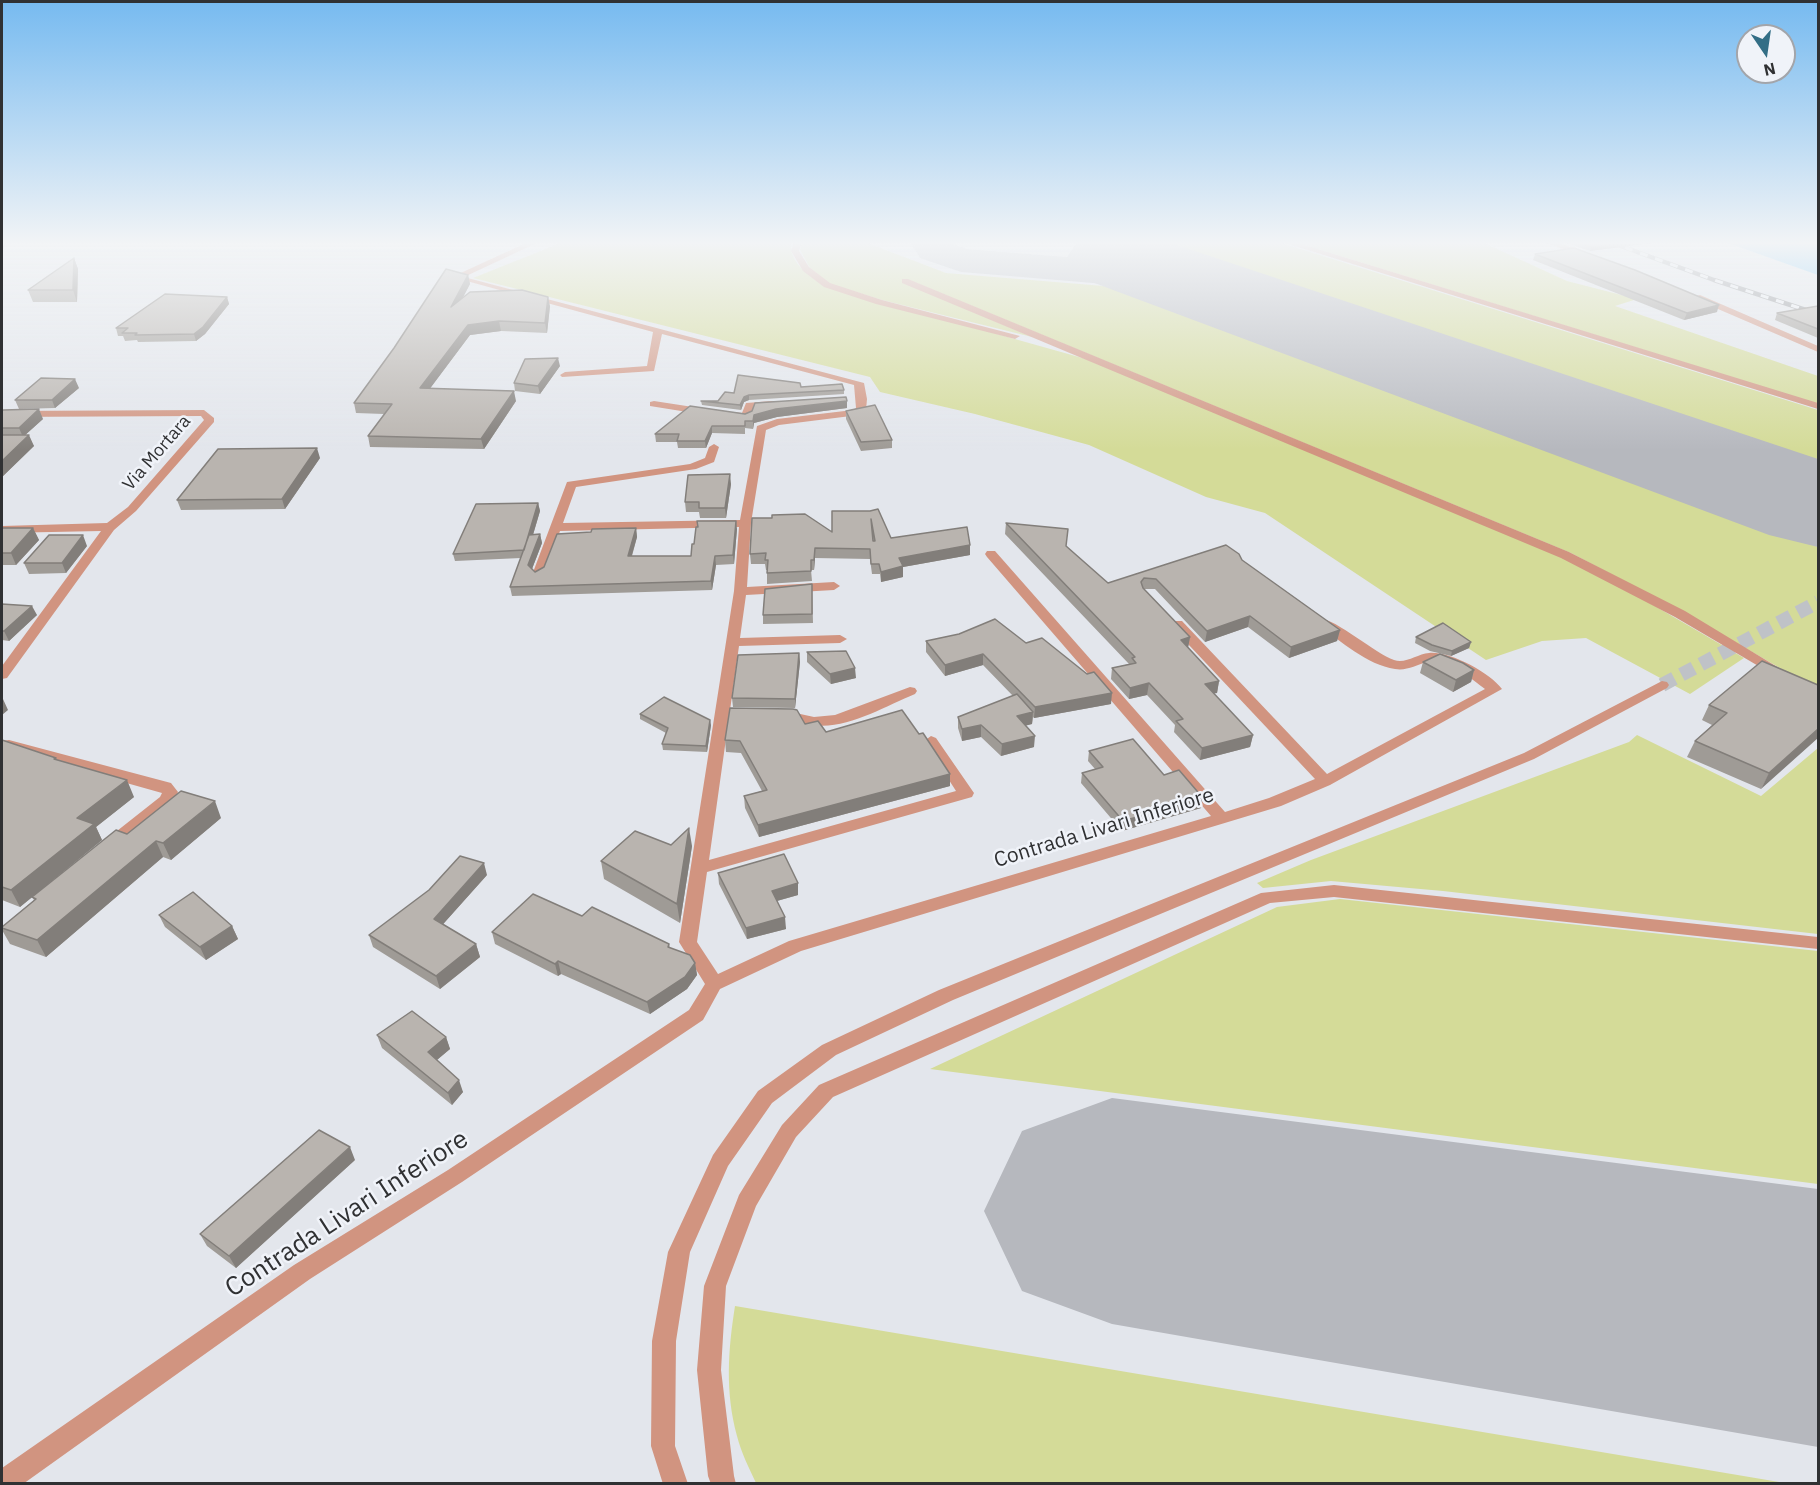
<!DOCTYPE html>
<html>
<head>
<meta charset="utf-8">
<style>
	body { margin:0 }
	#map { position:relative; width:1820px; height:1485px; overflow:hidden; background:#e3e6ec; font-family:"IBM Plex Sans",sans-serif }
	canvas { display:block }
	.frame { position:absolute; inset:0; border:3px solid #303133; pointer-events:none }
	.north { position:absolute; left:1736px; top:24px; width:60px; height:60px; box-sizing:border-box; background:#f0f3f9; border:2px solid #a3a5aa; border-radius:50%; rotate:167deg; font-size:16px; font-weight:700; line-height:24px; text-align:center; color:#303133 }
	.north::after { content:''; display:block; margin:auto; width:21px; height:27px; background:#336e86; clip-path:polygon(50% 0,100% 100%,50% 72%,0 100%) }
</style>
</head>
<body>
<div id="map">
<canvas width="1820" height="1485"></canvas>
<div class="frame"></div>
<div class="north">N</div>
</div>
<script>
const g = document.querySelector('canvas').getContext('2d');
g.lineJoin = 'round';
function fillPath(path, color) {
  g.fillStyle = color;
  g.fill(path, 'evenodd');
}
function strokePath(path, color, width, dash) {
  g.strokeStyle = color;
  g.lineWidth = width;
  g.lineCap = dash ? 'butt' : 'round';
  g.setLineDash(dash || []);
  g.stroke(path);
}
function write(font, color, halo, rows, align = 'center') {
  g.font = font + ' "IBM Plex Sans",sans-serif';
  g.lineWidth = 5;
  g.setLineDash([]);
  g.textBaseline = 'middle';
  g.strokeStyle = halo;
  g.fillStyle = color;
  for (const [text, x, y, turn = 0] of rows) {
    g.save();
    g.translate(x, y);
    g.rotate((+turn || 0) * Math.PI / 180);
    g.textAlign = isNaN(turn) ? turn : align;
    if (halo) g.strokeText(text, 0, 0);
    g.fillText(text, 0, 0);
    g.restore();
  }
}
fillPath(new Path2D(`
	M563 242H791C789 263 808 274 823 285L1086 359 1560 556 1636 595 1744 658 1690 694 1586 638 1542 641 1486 660 1265 513 1206 497 1089 445 975 414 880 392 870 377 473 278Z
	M802 242H865L946 273 1116 287 1818 547V690L1683 612 1571 553 914 282 908 284 1032 337 882 300 830 284 810 268 800 250Z
	M1150 242H1278L1818 410V467Z
	M1295 242H1482L1567 281 1637 299 1615 306 1818 376V404Z
	M1637 735 1761 796 1818 748V934L1443 891 1331 881 1263 888 1257 883 1311 860 1629 742Z
	M1340 899 1818 951V1184L930 1069 1277 907Z
	M735 1306 1785 1483H756C749 1468 741 1452 737 1436 725 1392 728 1350 735 1306Z`), '#d4db98');
fillPath(new Path2D(`
	M1725 242H1818V275Z`), '#6bc4fb');
fillPath(new Path2D(`
	M910 242H948L967 249 1141 263 1208 275 1214 284 1208 293 1194 296 1141 287 961 272 920 258Z`), '#b6b8be');
fillPath(new Path2D(`
	M1077 242H1168L1818 459V547L1769 535 1081 278 1067 257Z
	M1112 1098 1818 1189V1447L1112 1324 1022 1291 984 1211 1022 1131Z`), '#b6b8be');
strokePath(new Path2D(`
	M1662 685 1818 602`), '#bfc2c7', 14, [14, 8]);
fillPath(new Path2D(`
	M528 242H539L464 277 864 383 867 399 866 410 859 415 779 425 766 430 751 523 747 587 834 582 840 586 834 590 746 595 740 638 840 635 847 639 840 643 739 646 709 860 956 791 924 741 931 736 936 738 974 793 972 797 707 872 697 942 718 974 789 941 1211 816 987 557 985 554 987 551H995L1225 812 1269 798 1315 779 1172 627 1170 624 1172 621H1182L1327 774 1485 689C1470 678 1447 657 1427 662 1416 665 1407 671 1395 669 1367 665 1341 641 1318 625L1316 622 1318 619C1333 616 1375 654 1394 660 1406 664 1417 654 1429 653 1450 651 1490 673 1502 689L1330 785 1281 806 801 951 720 989 703 1020 462 1182 310 1279 23 1484H2V1468L294 1265 448 1170 689 1010 705 984 679 942 734 591 739 527 560 531 544 575 538 579 532 575 567 482 690 464 705 458 709 447 714 444 719 447 714 462 696 469 576 487 563 523 740 520 757 426 777 419 853 410 856 408 854 385 662 334 654 371 562 377 560 375 565 372 647 366 653 332 452 277Z
	M794 242H802L799 251 809 267 830 283 882 300 1020 336 1015 339 876 304 824 287 803 271 791 251Z
	M1282 242H1295L1818 403V409Z
	M1544 242H1556L1592 255 1585 257Z
	M902 279H908L1569 552 1685 611 1784 671 1777 675 1772 674 1675 617 1561 558 902 283Z
	M1700 295 1818 346V352L1697 300V296Z
	M654 401 706 409 711 412 706 415 650 406V402Z
	M772 401 776 402V406L754 408 750 418H730L725 415 730 412 742 413 746 403Z
	M204 410 214 418V422L136 511 114 530 7 678 2 679V666L101 531 2 533V526L107 523 128 507 204 420 201 416 2 417V411Z
	M1662 681 1667 682 1669 685 1667 688 1534 759 953 1000 836 1055 772 1103 728 1166 690 1252 676 1341 675 1446 688 1484H663L651 1446 652 1341 668 1252 713 1155 758 1091 822 1045 939 990 1524 753Z
	M910 687 915 688 917 691 915 694C885 706 847 730 813 725 801 724 788 720 777 717L775 714 782 710 814 717 835 715Z
	M9 740 171 783 178 792 172 804 115 850H103L101 846 103 842 160 797 162 793 9 750 2 751V741Z
	M1334 885 1818 937V949L1334 897 1270 903 833 1097 796 1137 756 1206 726 1286 721 1370 734 1476 736 1484H711L708 1476 697 1370 704 1286 739 1195 782 1125 819 1085 1261 893Z`), '#d19480');
const rail = new Path2D(`
	M1610 242 1714 280 1818 314`);
strokePath(rail, '#898b8f', 4.5);
strokePath(rail, '#f0f3f9', 3, [8]);
fillPath(new Path2D(`
	M1563 242H1658L1590 251Z
	M1535 254 1717 312 1684 320 1533 260Z
	M74 258 78 269 77 302H33L28 290Z
	M468 275 470 284 462 298 550 306 547 333 501 331 470 335 430 388 516 401 484 449 370 447 368 436 384 414 356 413 354 403Z
	M227 297 229 304 205 334 196 341 138 342 137 340 125 341 123 336H118L116 328Z
	M1818 306V338L1775 320 1777 313Z
	M560 366 540 394 515 391 514 383Z
	M801 387 844 390V394L749 400 744 402 741 410 702 405 701 401H718L734 393Z
	M79 388 55 408 19 409 15 400Z
	M847 401V408L777 417 754 423 753 429 745 428V434L712 433 706 448H678L677 442H656L655 434 745 414Z
	M2 411 43 419 25 435 34 446 2 477Z
	M846 411 892 440V448L861 451 846 419Z
	M320 458 285 509 181 510 177 500Z
	M731 484 726 518H700L699 512H686L685 502Z
	M538 503 540 511 533 535 540 534 542 543 532 569 535 572 544 567 591 532 636 528 637 537 632 556H691L698 527 697 521 737 529 734 564 716 565 712 590 512 596 510 587 521 558 455 561 453 554Z
	M870 511 891 538 970 555 903 567V577L881 582 880 574H872L870 559 815 558 814 570H811L812 581 767 584V570H766L765 564H751L750 554 832 532Z
	M1006 523 1066 546 1108 583 1242 560 1340 630 1337 641 1289 658 1248 627 1205 642 1155 589H1144L1190 637 1188 647 1219 681 1217 693H1213L1253 735 1250 747 1200 760 1174 732 1175 725 1147 695 1129 699 1111 679 1112 668 1129 664 1005 534Z
	M2 528H33L39 540 16 565H2Z
	M87 546 66 573 29 574 24 563Z
	M812 584 813 623 763 624V615Z
	M2 604 37 615 9 641 2 640Z
	M1416 637 1471 642 1469 648 1451 656 1430 651 1415 643Z
	M926 641 1026 643 1111 704 1034 718 1033 717 1032 724 1026 725 1034 747 1001 756 981 737 962 741 958 728V717L1013 696 983 665 945 676 926 652Z
	M807 652 856 678 831 684 807 662Z
	M799 653 800 662 795 708 733 707 732 698Z
	M1423 662 1474 670 1471 682 1453 692 1420 673Z
	M1818 685 1761 789 1687 757 1695 741 1712 725 1702 720 1709 705Z
	M640 714 711 725 707 752 663 750 662 744 666 733 640 719Z
	M805 724 826 732 950 786 759 837 745 808 744 796 762 791 741 753 726 752 725 740Z
	M2 740 56 758 57 760 134 797 96 827 102 840 20 907 2 900Z
	M1089 751 1164 775 1201 808 1122 831 1081 783 1082 773 1095 769 1088 761Z
	M221 818 171 860 163 857 46 957 10 944 2 930V927L34 900 32 897 127 834Z
	M692 846 680 923 604 879 601 861Z
	M718 873 798 883V895L777 901 786 929 747 939 719 884Z
	M487 875 443 924 476 944 480 957 440 989 373 947 369 935Z
	M159 915 232 926 238 939 206 960 165 927Z
	M582 916 669 944 670 948 695 963 697 975 687 989 650 1014 561 974 558 976 495 944 492 932Z
	M377 1035 446 1037 450 1049 437 1060 463 1092 452 1105 382 1048Z
	M355 1160 236 1268 207 1246 200 1234Z`), '#9f9b96');
fillPath(new Path2D(`
	M2 242H6L2 252Z
	M1628 242H1658L1590 251 1591 247Z
	M74 258 78 269 77 302 73 290Z
	M468 275 470 284 453 317 451 307Z
	M227 297 229 304 205 334 196 341 194 334Z
	M548 297 550 306 547 333 545 323Z
	M1719 305 1717 312 1684 320 1687 313Z
	M499 321 501 331 470 335 423 398 420 388 468 325Z
	M558 358 560 366 540 394 538 386Z
	M75 379 79 388 55 408 52 400Z
	M514 391 516 401 484 449 481 439Z
	M749 395V400L744 402 741 410 740 405 744 397Z
	M847 401V408L777 417 754 423 753 429V421L754 415 776 409Z
	M39 409 43 419 23 437 19 428Z
	M712 426V433L706 448 705 441Z
	M29 435 34 446 2 477V461Z
	M317 448 320 458 285 509 282 499Z
	M730 474 731 484 726 518 725 508Z
	M538 503 540 511 526 558 524 550Z
	M736 521 737 529 734 564 733 555Z
	M33 528 39 540 16 565 11 553Z
	M636 528 637 537 629 565 628 556Z
	M540 534 542 543 530 574 528 565Z
	M83 535 87 546 66 573 62 563Z
	M970 545V555L903 567V577L881 582V572L899 558Z
	M815 548V558L814 570V560Z
	M715 556 716 565 712 590 711 581Z
	M32 606 37 615 9 641 4 631Z
	M1250 616 1248 627 1205 642 1207 631Z
	M1340 630 1337 641 1289 658 1291 647Z
	M1190 637 1188 648 1181 640Z
	M1471 642 1469 648 1451 656 1452 651Z
	M799 653 800 662 795 708V699Z
	M983 654V665L945 676V665Z
	M855 668 856 678 831 684 830 674Z
	M1474 670 1471 682 1453 692 1456 680Z
	M1219 681 1217 693 1203 696 1205 684Z
	M1149 683 1147 695 1129 699 1130 688Z
	M1112 693 1111 704 1034 718 1035 707Z
	M3 699 8 710 2 715V700Z
	M1033 712 1032 724 1017 728V716Z
	M710 720 711 725 707 752 706 746Z
	M981 725V737L962 741V729Z
	M1818 729V738L1761 789 1769 773Z
	M1253 735 1250 747 1200 760 1202 748Z
	M1035 736 1034 747 1001 756 1002 744Z
	M950 774V786L759 837 758 825Z
	M127 780 134 797 96 827 102 840 20 907 11 890 77 818Z
	M1203 798 1201 808 1122 831 1123 821Z
	M215 801 221 818 171 860 163 843Z
	M689 828 692 846 680 923 677 904Z
	M156 841 163 857 46 957 37 940Z
	M484 863 487 875 437 931 434 919Z
	M798 883V895L773 902 772 891Z
	M785 917 786 929 747 939 746 928Z
	M232 926 238 939 206 960 200 947Z
	M476 944 480 957 440 989 436 976Z
	M558 961 561 974 558 976 555 964Z
	M695 963 697 975 687 989 650 1014 647 1002Z
	M446 1037 450 1049 432 1064 428 1052Z
	M459 1080 463 1092 452 1105 448 1093Z
	M350 1147 355 1160 236 1268 229 1256Z`), '#827e7a');
const building = new Path2D(`
	M1577 242H1628L1591 247Z
	M1574 248 1635 270 1719 305 1687 313 1535 254Z
	M74 258 73 290H28Z
	M446 269 468 275 451 307 470 292 522 290 548 297 545 323 499 321 468 325 420 388 514 391 481 439 368 436 392 404 354 403 394 348Z
	M165 294 227 297 203 327 194 334 135 335 137 333H122L128 328H116Z
	M1818 306V329L1777 313Z
	M558 358 538 386 514 383 525 359Z
	M738 375 800 383 801 387 842 384 844 390 749 395 744 397 740 405 701 401H718L725 392 734 393Z
	M41 378 75 379 52 400H15Z
	M846 397 847 401 776 409 754 415 753 421H745V426H712L705 441H677L679 434H655L690 406 745 414 752 411 755 403Z
	M875 405 892 440 861 442 846 411Z
	M39 409 19 428H2V411L3 410Z
	M2 435H29L2 461Z
	M317 448 282 499 177 500 218 449Z
	M730 474 725 508H699V502H685L688 475Z
	M538 503 524 550 453 554 476 504Z
	M878 509 891 538 967 527 970 545 899 558 903 566 881 572 879 564H871L870 549 815 548 814 560H811V571L767 573 768 560H765L766 553 750 554 752 518H772V515L805 514 832 532V511H870ZM871 519 875 541H873Z
	M697 521H736L733 555 715 556 711 581 510 587 529 535 540 534 528 565 535 572 544 567 557 534 591 532 592 529 636 528 628 556H691L692 544H694L696 527H698Z
	M1006 523 1068 529 1066 546 1108 583 1226 545 1239 554 1242 560 1340 630 1291 647 1250 616 1207 631 1156 579 1144 578 1141 582 1143 588 1190 637 1181 640 1219 681 1205 684 1253 735 1202 748 1176 721 1183 719 1149 683 1130 688 1112 668 1136 663 1132 658 1135 657Z
	M2 528H33L11 553H2Z
	M49 535H83L62 563H24Z
	M812 584V614L763 615 765 589Z
	M2 604 32 606 4 631H2Z
	M995 619 1026 643 1042 638 1087 674 1094 672 1112 693 1035 707 983 654 945 665 926 641 959 634Z
	M1443 623 1471 642 1452 651 1432 645 1416 637Z
	M846 651 855 668 830 674 807 652Z
	M799 653 795 699 732 698 738 655Z
	M1440 654 1463 663 1474 670 1456 680 1423 662Z
	M1762 661 1818 685V729L1769 773 1695 741 1727 713 1709 705Z
	M1017 694 1033 712 1017 716 1035 736 1002 744 981 725 962 729 958 717Z
	M664 697 710 720 706 746 662 744 668 728 640 714Z
	M730 708 793 709 797 710 805 724 818 721 826 732 902 710 919 734 923 733 950 774 758 825 744 796 767 790 740 741 725 740Z
	M1133 739 1164 775 1179 770 1203 798 1123 821 1082 773 1103 767 1089 751Z
	M2 740 56 758 54 759 127 780 77 818 94 824 11 890 2 887Z
	M181 791 215 801 163 843 156 841 37 940 2 928V927L36 899 32 897 116 830 127 834Z
	M689 828 677 904 601 861 635 831 671 845Z
	M784 854 798 883 772 891 785 917 746 928 718 873Z
	M460 856 484 863 434 919 476 944 436 976 369 935 429 890Z
	M193 892 232 926 200 947 159 915Z
	M533 894 582 916 592 907 669 944 668 947 690 955 695 963 685 977 647 1002 558 961 555 964 492 932Z
	M412 1011 446 1037 428 1052 459 1080 448 1093 377 1035Z
	M319 1130 350 1147 229 1256 200 1234Z`);
fillPath(building, '#b9b4af');
strokePath(building, '#827e7a', 1.5);
const sky = g.createLinearGradient(0, 0, 0, 450);
sky.addColorStop(0, '#76baf0');
sky.addColorStop(0.54, '#f2f4f6');
sky.addColorStop(1, '#f2f4f600');
g.fillStyle = sky;
g.fillRect(0, 0, 1820, 450);
write('18px', '#303133', '#f0f3f9', [
	["Via Mortara",157,453,-49]
]);
write('21px', '#303133', '#f0f3f9', [
	["Contrada Livari Inferiore",1104,828,-17]
]);
write('26px', '#303133', '#f0f3f9', [
	["Contrada Livari Inferiore",347,1214,-33]
]);
</script>
</body>
</html>
